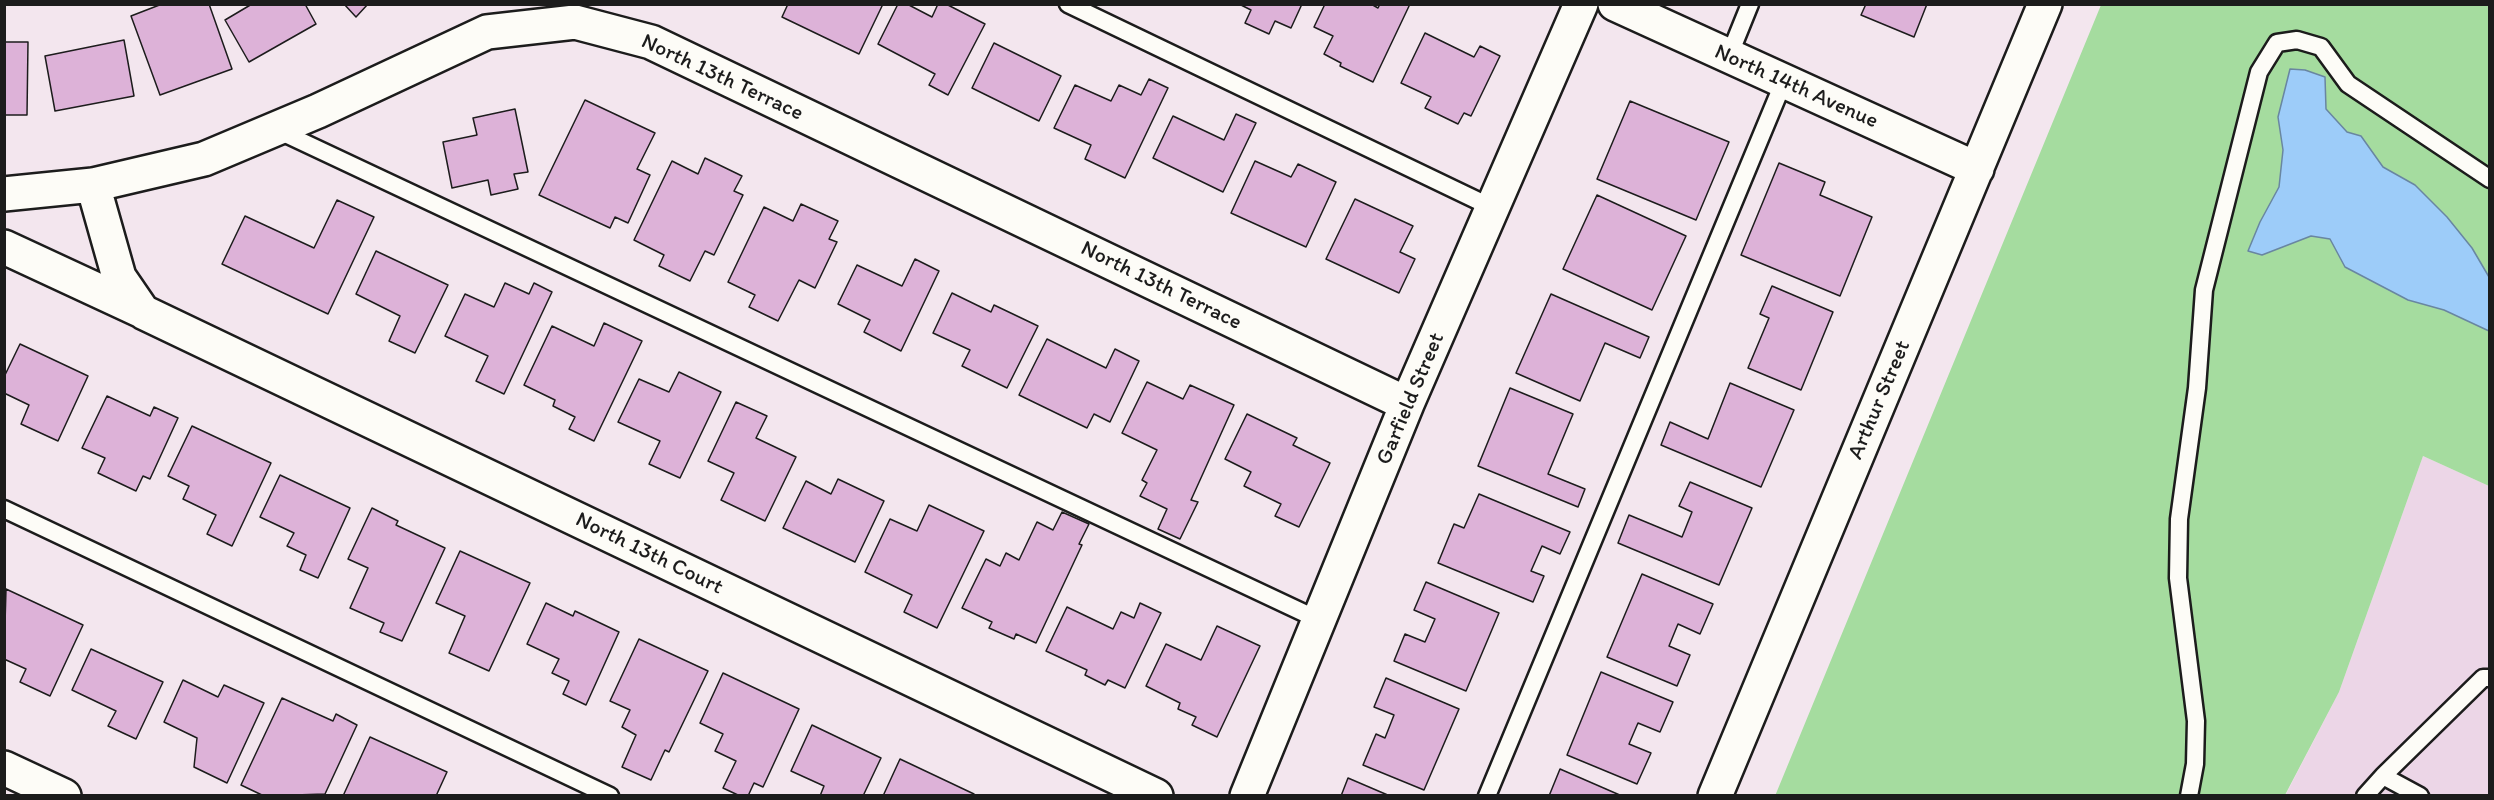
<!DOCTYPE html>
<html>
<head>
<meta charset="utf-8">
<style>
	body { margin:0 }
	#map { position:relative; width:2494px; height:800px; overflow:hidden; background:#f3e6ee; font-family:Itim,sans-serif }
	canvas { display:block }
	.frame { position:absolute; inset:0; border:6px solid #1c1c1c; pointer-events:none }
</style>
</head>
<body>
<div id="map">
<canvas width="2494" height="800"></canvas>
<div class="frame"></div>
</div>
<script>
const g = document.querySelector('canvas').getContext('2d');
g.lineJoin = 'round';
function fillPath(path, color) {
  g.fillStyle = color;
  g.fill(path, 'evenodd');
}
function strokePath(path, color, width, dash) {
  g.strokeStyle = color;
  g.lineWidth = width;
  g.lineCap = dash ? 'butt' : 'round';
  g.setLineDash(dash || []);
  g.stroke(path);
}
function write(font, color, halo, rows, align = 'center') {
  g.font = font + ' Itim,sans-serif';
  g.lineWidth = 6;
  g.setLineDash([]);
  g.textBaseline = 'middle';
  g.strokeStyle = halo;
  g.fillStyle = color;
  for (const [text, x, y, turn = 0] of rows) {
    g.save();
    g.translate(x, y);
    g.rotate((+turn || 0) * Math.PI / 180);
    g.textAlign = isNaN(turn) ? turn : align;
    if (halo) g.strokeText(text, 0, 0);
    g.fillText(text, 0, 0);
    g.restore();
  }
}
fillPath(new Path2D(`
	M2423 456 2489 486V795L2285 796 2339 692Z`), '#ecd6e7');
fillPath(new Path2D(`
	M2101 5H2489V486L2423 456 2339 692 2285 795 1775 796Z`), '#a5dc9f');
const water = new Path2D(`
	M2290 69 2305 70 2325 77 2326 109 2347 132 2361 136 2383 167 2415 185 2447 217 2472 248 2489 277V331L2444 310 2408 300 2345 267 2330 239 2311 236 2262 255 2248 251 2260 222 2279 187 2283 150 2278 117Z`);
fillPath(water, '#9dccf9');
strokePath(water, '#6986a1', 1.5);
const building = new Path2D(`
	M162 4H209L232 69 160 95 131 16Z
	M252 4H305L316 24 249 62 225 20Z
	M344 4H368L356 17Z
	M788 4H883L859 54 782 17Z
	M898 4H907L932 17 938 4H946L985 24 948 95 929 85 935 74 878 44Z
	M1239 4H1302L1291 28 1275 21 1269 34 1245 23 1251 10Z
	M1325 4H1371L1378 8 1380 4H1410L1373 82 1340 66 1341 63 1324 54 1333 36 1314 27Z
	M1866 4H1927L1914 37 1861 15Z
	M1425 33 1474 57 1480 46 1500 56 1471 116 1464 113 1458 124 1425 108 1431 97 1401 83Z
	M124 40 134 96 55 111 45 56Z
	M4 42H28L27 115H4Z
	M994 43 1061 76 1039 121 972 88Z
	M1149 79 1168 88 1125 178 1085 159 1091 145 1054 128 1075 85 1111 101 1119 85 1141 95Z
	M585 100 655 133 637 169 650 175 628 223 615 217 610 228 539 195Z
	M1630 101 1729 142 1696 220 1597 179Z
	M515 109 528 172 514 174 518 189 491 195 488 180 452 188 443 142 477 135 473 118Z
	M1236 114 1256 123 1223 192 1153 158 1173 116 1224 140Z
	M705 158 742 176 734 191 743 195 714 255 705 251 690 281 659 266 664 255 634 240 672 161 698 174Z
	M1255 161 1291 177 1298 164 1336 182 1306 247 1231 213Z
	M1779 163 1825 182 1820 195 1872 217 1840 296 1741 255Z
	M1597 195 1686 236 1652 310 1563 269Z
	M1355 199 1413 226 1400 252 1415 259 1399 293 1326 259Z
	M337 200 374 217 328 314 222 264 245 216 314 248Z
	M801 204 838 221 829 239 837 242 815 288 799 280 778 321 749 307 755 295 728 282 764 207 793 221Z
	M376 251 448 285 415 353 389 341 400 316 356 294Z
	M915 259 939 271 901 351 864 332 870 320 838 304 857 265 902 286Z
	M505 283 529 294 534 283 552 292 504 394 476 381 488 356 445 336 465 294 494 307Z
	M1772 286 1833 312 1801 390 1748 368 1769 318 1760 314Z
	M952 293 991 312 994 305 1038 326 1007 388 962 366 970 350 933 333Z
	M1551 294 1649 337 1640 358 1605 343 1580 401 1516 373Z
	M604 323 642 341 594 441 569 429 575 417 553 406 555 400 524 385 552 326 594 346Z
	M1047 339 1106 368 1115 349 1139 361 1110 422 1094 414 1087 428 1019 395Z
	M20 344 88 376 58 441 21 424 29 405 4 393V377Z
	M679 372 721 392 680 478 649 464 660 441 618 422 639 379 669 392Z
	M1147 382 1183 399 1190 385 1234 405 1191 500 1198 502 1180 539 1158 529 1167 509 1140 496 1147 483 1142 480 1157 450 1122 433Z
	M1730 383 1794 410 1761 487 1661 445 1670 422 1708 439Z
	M1510 388 1573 414 1548 474 1585 489 1578 507 1478 466Z
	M107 396 150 416 154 407 178 418 150 479 143 476 136 491 98 473 105 458 82 448Z
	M736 402 767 416 756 438 796 457 765 521 721 500 734 473 708 461Z
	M1247 414 1297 438 1293 445 1330 463 1299 527 1275 516 1281 504 1244 486 1251 472 1225 459Z
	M192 426 271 463 232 546 207 534 216 515 183 499 189 486 168 476Z
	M280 475 350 508 318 578 300 570 306 555 287 546 294 533 260 517Z
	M838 479 884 501 855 562 783 528 806 481 831 494Z
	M1690 482 1752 508 1719 585 1618 543 1629 515 1682 537 1692 512 1679 506Z
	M1479 494 1570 532 1560 554 1542 546 1531 571 1544 576 1533 602 1438 563 1454 524 1464 528Z
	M929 505 984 531 937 628 904 612 912 595 865 572 890 519 917 531Z
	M372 508 398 521 396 525 445 548 402 641 380 632 384 623 350 608 368 568 348 559Z
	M1062 512 1089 524 1079 544 1082 545 1036 643 1016 634 1014 639 989 628 992 622 962 608 986 559 1000 566 1006 553 1019 560 1037 522 1053 530Z
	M460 551 530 583 489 671 449 653 465 616 436 603Z
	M1642 574 1713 604 1700 634 1678 624 1669 646 1690 655 1677 686 1607 657Z
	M1426 582 1499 613 1466 691 1394 661 1405 634 1425 642 1435 619 1414 610Z
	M6 589 83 625 50 696 20 682 26 669 4 659Z
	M546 603 573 616 575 611 619 632 586 705 563 694 569 681 552 673 559 659 527 644Z
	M1140 603 1161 613 1125 688 1108 680 1105 685 1085 675 1087 670 1046 651 1067 607 1113 629 1121 612 1134 618Z
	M1217 626 1260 646 1217 737 1192 725 1196 717 1178 709 1180 703 1146 686 1166 644 1201 660Z
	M639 639 708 671 669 752 665 750 651 780 622 767 636 735 622 727 630 710 610 701Z
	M91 649 163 682 136 739 108 726 116 711 72 690Z
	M1601 672 1673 702 1660 732 1638 723 1629 744 1651 753 1637 784 1567 755Z
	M723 673 799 709 763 787 754 783 748 796H740L723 788 736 761 715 751 723 734 700 723Z
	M1386 678 1459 709 1424 790 1363 765 1376 734 1385 738 1394 715 1374 707Z
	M183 680 218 697 224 685 264 703 227 783 194 767 197 738 164 722Z
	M282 698 333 721 336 714 357 725 325 794 264 796 241 785Z
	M812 725 881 758 863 796H820L824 786 791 771Z
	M370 737 447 772 436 796H343Z
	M900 759 974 794 973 796H883Z
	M1560 769 1622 796H1549Z
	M1348 778 1390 796H1341Z`);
fillPath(building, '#ddb2d8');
strokePath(building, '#1c1c1c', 1.5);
const lane = new Path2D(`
	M1068 4 1493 208
	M1729 56 1750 4
	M275 129 1319 620
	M4 509 610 796
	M2383 776 2483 678H2490
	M1487 796 1784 81
	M2189 796 2195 764 2196 721 2178 578 2179 519 2197 388 2204 290 2259 72 2277 43 2297 40 2321 47 2348 84 2490 179
	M2365 796 2383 776 2420 796`);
const street = new Path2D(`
	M1615 4 1977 169
	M93 185 119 277 143 312 1156 796
	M4 194 93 185 204 159 318 111 487 32 575 22 651 42 1407 404
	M4 247 142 311
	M4 768 64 796
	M1247 796 1407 404 1581 4
	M1715 796 2045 4`);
strokePath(lane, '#1c1c1c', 21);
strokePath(street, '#1c1c1c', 38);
strokePath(lane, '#fdfcf7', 16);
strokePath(street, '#fdfcf7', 33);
write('22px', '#1c1c1c', '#fdfcf7', [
	["North 13th Terrace",722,78,25],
	["North 14th Avenue",1796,87,24],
	["North 13th Terrace",1161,286,26],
	["Garfield Street",1411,399,-67],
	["Arthur Street",1880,400,-67],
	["North 13th Court",649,554,26]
]);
</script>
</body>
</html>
